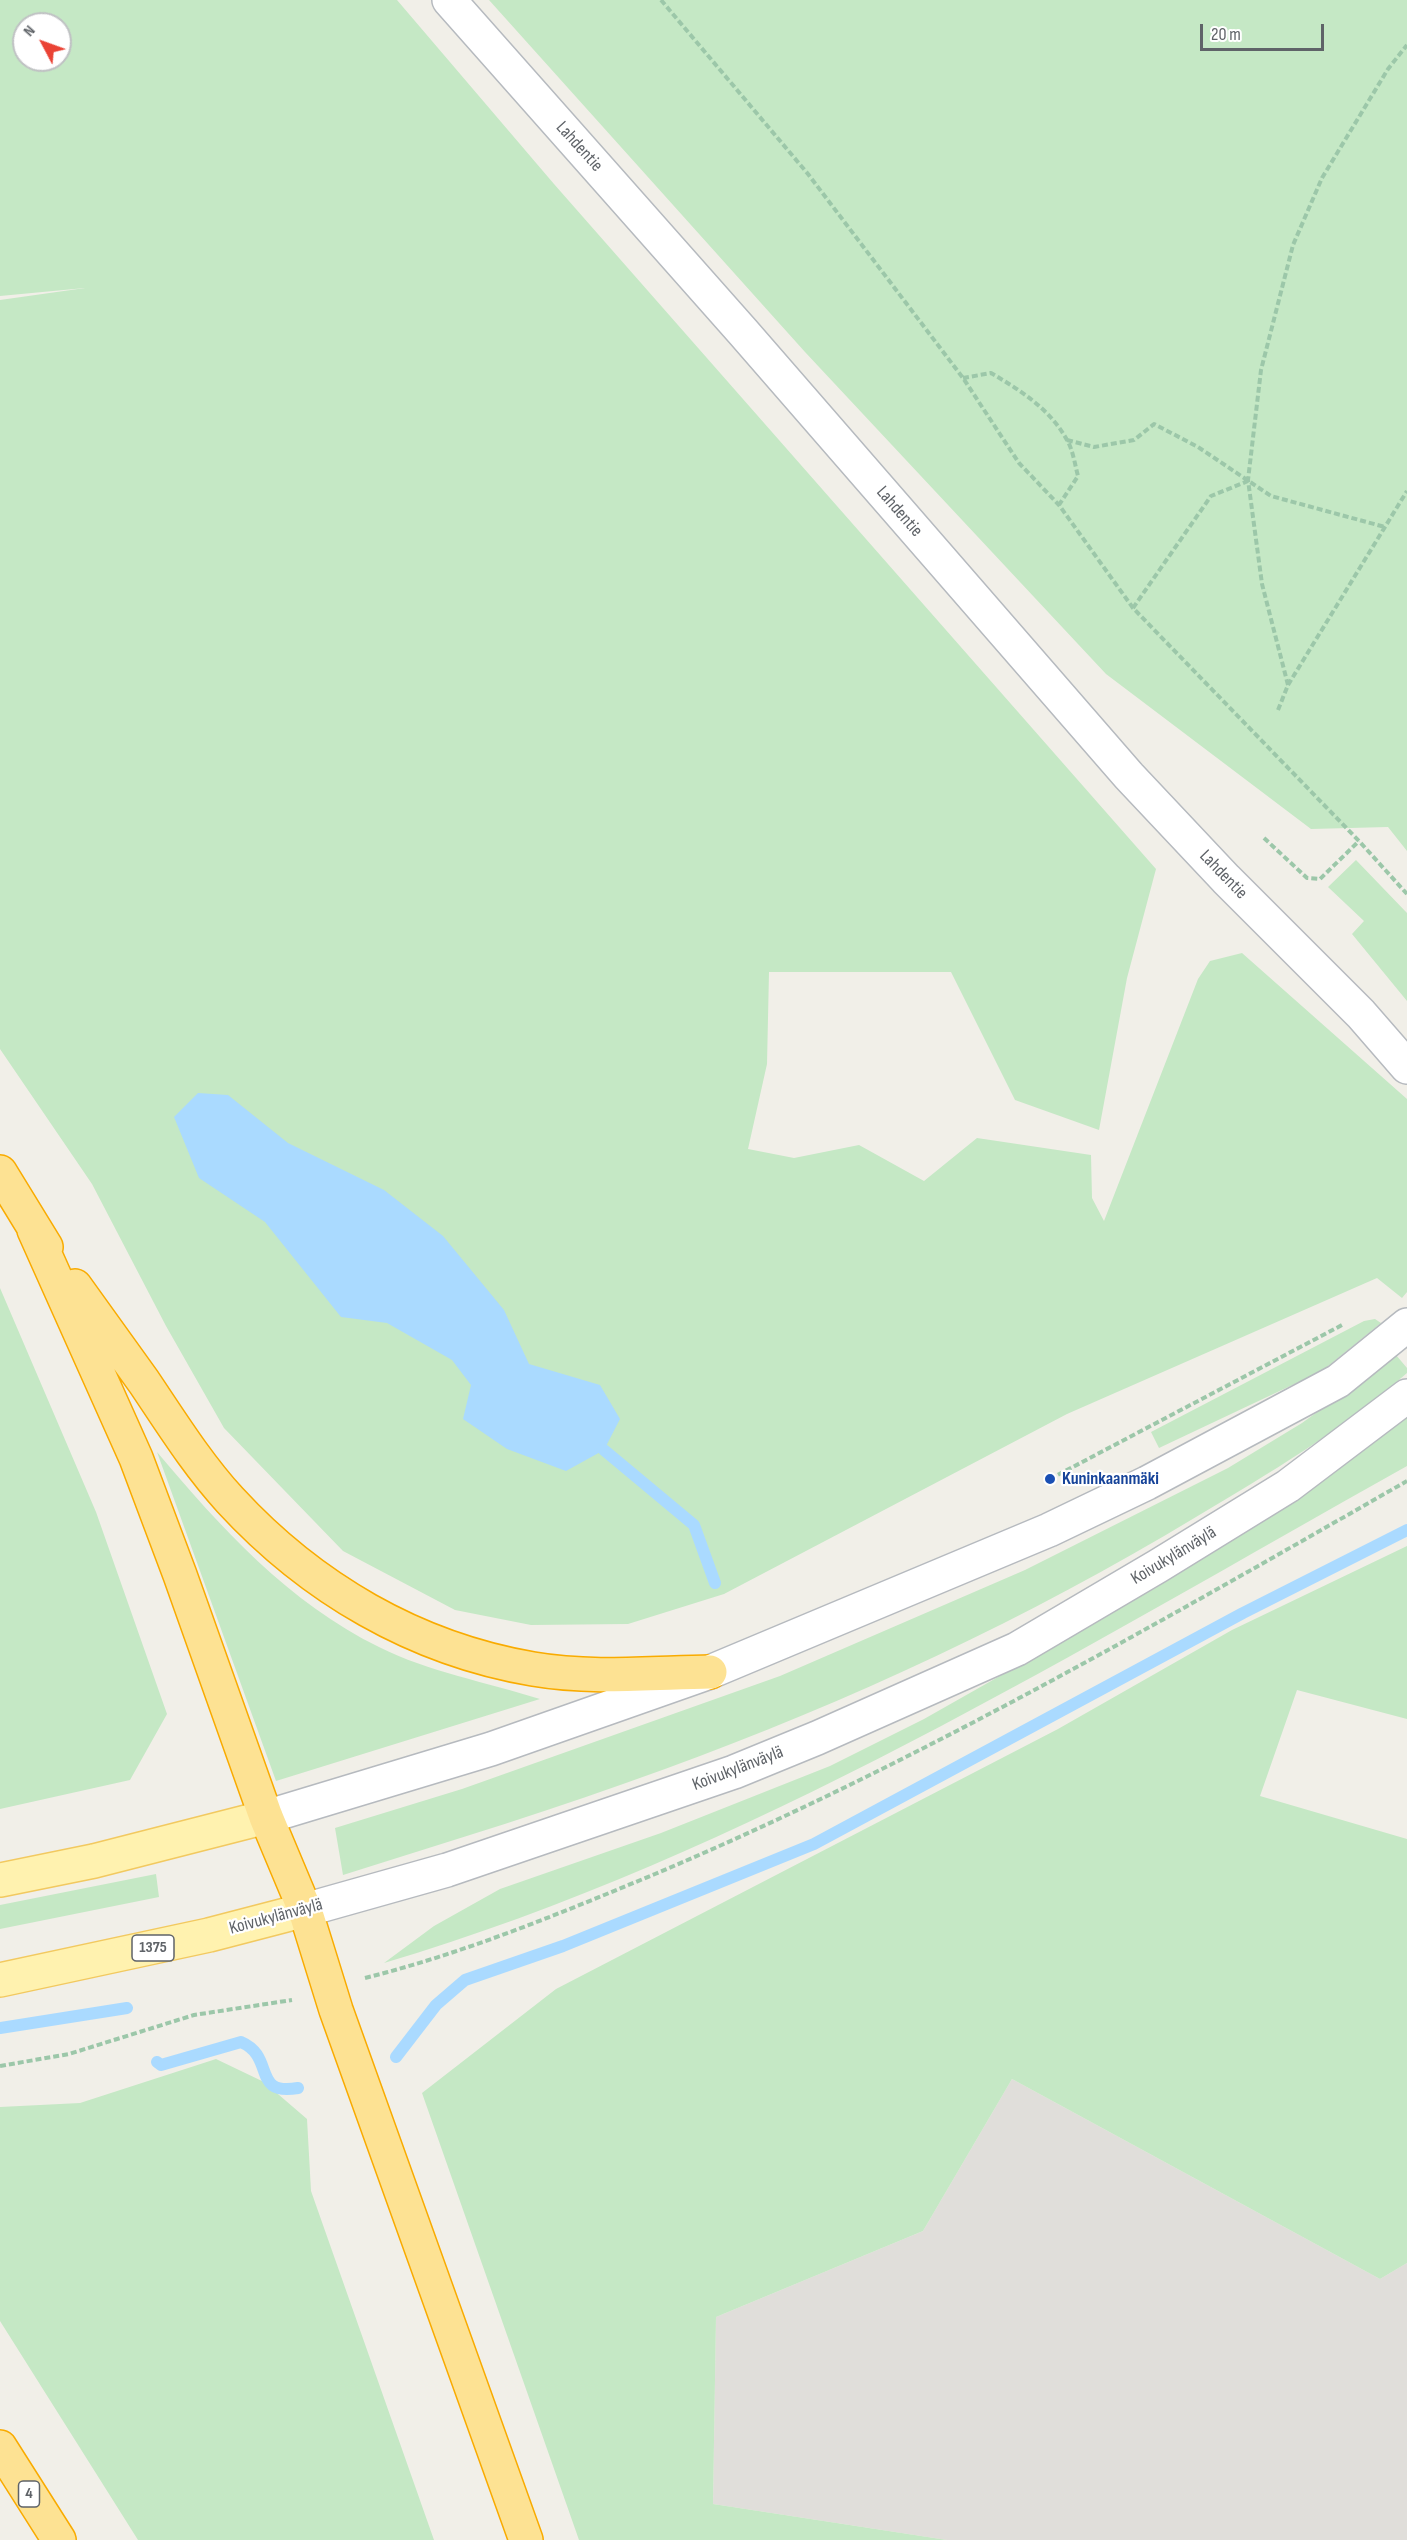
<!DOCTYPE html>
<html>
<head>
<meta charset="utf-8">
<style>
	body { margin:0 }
	#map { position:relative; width:1407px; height:2540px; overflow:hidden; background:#f1efe8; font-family:"Sofia Sans Condensed",sans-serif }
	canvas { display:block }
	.north { position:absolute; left:12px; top:12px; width:60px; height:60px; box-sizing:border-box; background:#fff; border:2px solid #bfc1c3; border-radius:50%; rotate:311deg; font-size:16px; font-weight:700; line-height:24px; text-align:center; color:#5f6368 }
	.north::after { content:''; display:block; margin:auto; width:21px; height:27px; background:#ea4335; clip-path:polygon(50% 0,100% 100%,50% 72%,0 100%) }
	.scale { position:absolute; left:1200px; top:24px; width:124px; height:27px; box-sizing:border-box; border:3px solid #5f6368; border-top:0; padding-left:8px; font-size:18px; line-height:21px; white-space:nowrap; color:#5f6368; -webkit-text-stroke:4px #fff; paint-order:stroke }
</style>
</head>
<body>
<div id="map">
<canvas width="1407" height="2540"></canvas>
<div class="north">N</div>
<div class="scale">20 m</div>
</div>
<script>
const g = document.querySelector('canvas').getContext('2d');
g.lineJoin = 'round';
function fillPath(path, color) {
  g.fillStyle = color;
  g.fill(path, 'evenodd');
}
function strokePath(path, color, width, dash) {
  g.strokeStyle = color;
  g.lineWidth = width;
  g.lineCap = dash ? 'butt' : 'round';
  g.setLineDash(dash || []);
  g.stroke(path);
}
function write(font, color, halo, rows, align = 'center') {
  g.font = font + ' "Sofia Sans Condensed",sans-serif';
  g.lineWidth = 4.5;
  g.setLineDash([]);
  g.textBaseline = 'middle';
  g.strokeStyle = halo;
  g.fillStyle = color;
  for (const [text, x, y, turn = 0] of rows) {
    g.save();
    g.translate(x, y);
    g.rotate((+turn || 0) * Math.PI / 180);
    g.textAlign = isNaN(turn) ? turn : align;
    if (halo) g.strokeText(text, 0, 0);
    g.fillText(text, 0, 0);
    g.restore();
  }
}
fillPath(new Path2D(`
	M1012 2079 1380 2279 1407 2263V2540H947L713 2504 716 2317 923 2231Z`), '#e0deda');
fillPath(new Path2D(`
	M0 0H397L554 184 1156 869 1127 978 1099 1130 1015 1100 951 972H769L767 1064 748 1149 794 1158 859 1145 924 1181 977 1138 1091 1155 1092 1198 1104 1221 1198 979 1210 961 1242 953 1407 1099V1292L1402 1298 1377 1278 1067 1414 724 1594 628 1624 531 1625 455 1610 343 1551 224 1428 166 1326 92 1184 0 1049V300L85 288 0 296ZM24 24H60V60H24Z
	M489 0H1407V851L1388 827 1311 829 1106 674 805 352Z
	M1356 860 1407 913V1001L1352 934 1364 921 1328 887Z
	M0 1288 96 1512 167 1714 130 1780 0 1809Z
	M1375 1319 1381 1323 1322 1371 1159 1448 1151 1432 1364 1321Z
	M1396 1355 1407 1368V1373C1342 1430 1270 1473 1196 1517 1029 1618 849 1702 665 1769 559 1808 451 1841 343 1875L335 1828 462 1789 780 1676 1025 1570 1228 1468 1302 1423Z
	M1407 1412V1466C1080 1649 746 1856 384 1963L434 1926 500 1889 661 1833 830 1766 924 1719 1157 1587 1295 1497Z
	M157 1452C220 1527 289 1603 379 1647 429 1672 486 1682 540 1699L276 1781Z
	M1407 1546V1719L1297 1690 1260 1796 1407 1839V2263L1380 2279 1012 2079 923 2231 716 2317 713 2504 947 2540H579L422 2093 556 1989 1058 1729 1232 1630Z
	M156 1874 159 1897 0 1929V1905Z
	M216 2059 264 2082 307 2119 311 2191 434 2540H138L0 2321V2107L80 2103Z`), '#c5e8c5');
fillPath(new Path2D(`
	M198 1093 228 1095 288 1143 384 1190 443 1236 504 1310 529 1364 600 1385 620 1419 604 1450 566 1471 507 1449 463 1419 471 1385 452 1360 387 1323 341 1317 265 1222 199 1178 174 1117Z`), '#aadaff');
strokePath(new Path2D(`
	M604 1450 694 1525 715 1583
	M0 2028 127 2008
	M396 2057 436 2005 465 1980 563 1946 814 1844 1243 1613 1407 1530
	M157 2062 161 2065 241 2042C276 2057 251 2096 298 2088`), '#aadaff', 12);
const secondary = new Path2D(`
	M449 0 743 332 1129 776 1226 879 1361 1014 1407 1067
	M266 1817 491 1749 710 1672 1049 1530 1147 1483 1338 1381 1407 1325
	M305 1910 447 1870 734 1772 817 1738 1017 1649 1158 1566 1288 1486 1407 1396`);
const primary = new Path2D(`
	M0 1880 94 1861 266 1817
	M0 1980 209 1935 305 1910`);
const motorway = new Path2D(`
	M0 1172 46 1247
	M34 1230 136 1458 180 1575 266 1817 305 1910 336 2010 526 2540
	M75 1286C98 1318 121 1350 144 1382 171 1422 197 1464 230 1500 311 1588 415 1649 533 1669 591 1679 652 1673 710 1672
	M0 2447 59 2540`);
strokePath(secondary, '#b6babf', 36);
strokePath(primary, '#f2c960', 36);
strokePath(motorway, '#f9ab00', 36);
strokePath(new Path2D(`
	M661 0 808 174 963 378 1019 463 1059 505 1133 608 1359 841 1407 894
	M963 378 991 373C1020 390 1050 409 1067 440 1073 450 1075 465 1078 476L1059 505
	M1067 440 1094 447 1134 440 1154 424 1198 447 1271 496 1385 527
	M1133 608 1211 496 1248 481
	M1288 685 1262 584 1248 480 1261 370 1293 245 1322 178 1388 69 1407 45
	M1278 710 1288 685 1407 491
	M1264 838 1307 878 1320 879 1359 841
	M1050 1479 1344 1324
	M365 1978C465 1953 561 1913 655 1874 915 1764 1162 1621 1407 1481
	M0 2066 69 2054 194 2015 292 2000`), '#9cc7a9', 4, [6, 3]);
strokePath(secondary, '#fff', 33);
strokePath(primary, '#fff2af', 33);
strokePath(motorway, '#fde293', 33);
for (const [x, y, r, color] of [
	[1050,1479,6,"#1a4fb4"]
]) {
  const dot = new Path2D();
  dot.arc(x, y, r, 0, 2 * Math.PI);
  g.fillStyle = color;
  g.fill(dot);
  strokePath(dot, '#fff', 2);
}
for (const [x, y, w] of [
	[153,1948,42],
	[29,2494,21]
]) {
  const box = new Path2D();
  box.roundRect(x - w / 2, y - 13, w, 26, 4.5);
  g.fillStyle = '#fff';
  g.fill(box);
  strokePath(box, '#5f6368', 1.5);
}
write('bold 16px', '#5f6368', null, [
	["1375",153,1948],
	["4",29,2494]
]);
write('18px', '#5f6368', '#fff', [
	["Lahdentie",579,147,48],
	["Lahdentie",899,512,49],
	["Lahdentie",1223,875,46],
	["Koivukylänväylä",1174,1556,-31],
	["Koivukylänväylä",738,1769,-21],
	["Koivukylänväylä",276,1917,-15]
]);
write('bold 18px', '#164399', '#fff', [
	["Kuninkaanmäki",1062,1479]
], 'left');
</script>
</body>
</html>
